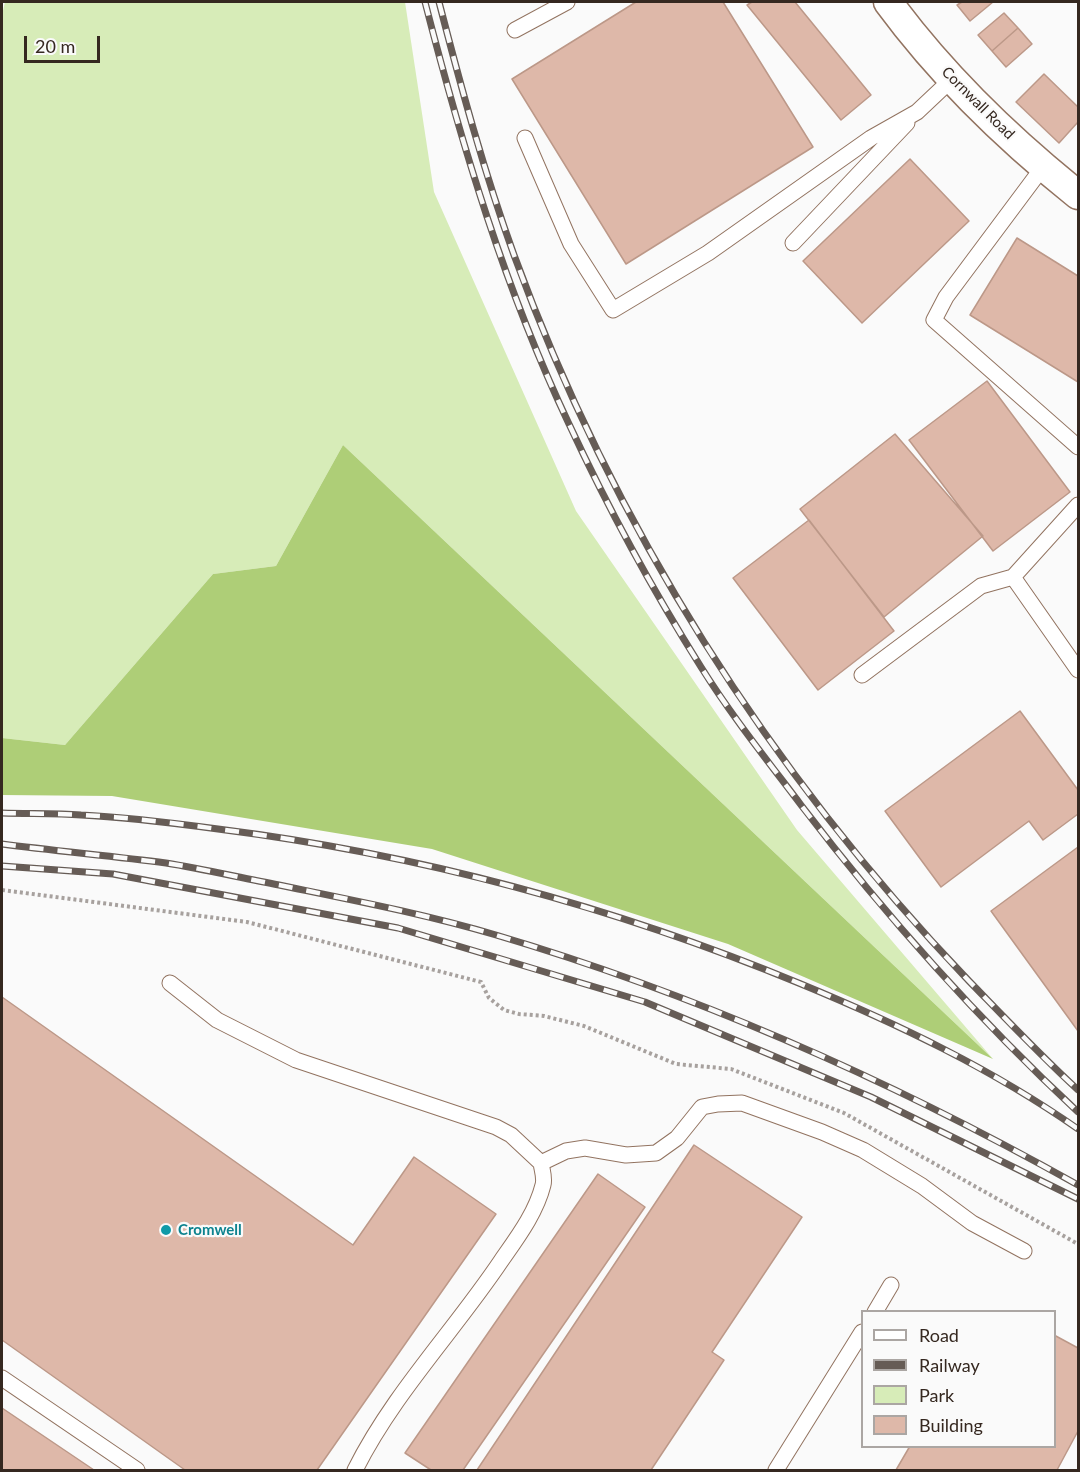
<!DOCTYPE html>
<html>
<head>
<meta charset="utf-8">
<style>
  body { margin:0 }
  #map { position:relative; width:1080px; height:1472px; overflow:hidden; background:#fafafa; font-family:Lato,sans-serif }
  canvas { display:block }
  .frame { position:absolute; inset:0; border:3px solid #352820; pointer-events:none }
  .legend { position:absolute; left:861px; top:1310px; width:195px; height:138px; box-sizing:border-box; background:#fafafa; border:2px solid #aba6a3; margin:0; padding:8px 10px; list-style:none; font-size:18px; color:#352820 }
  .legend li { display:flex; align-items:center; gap:12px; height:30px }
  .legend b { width:30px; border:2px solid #aba6a3 }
  .scale { position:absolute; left:24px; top:36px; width:76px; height:27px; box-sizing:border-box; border:3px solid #352820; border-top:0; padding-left:8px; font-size:18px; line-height:21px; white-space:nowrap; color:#352820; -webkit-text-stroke:4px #fafafa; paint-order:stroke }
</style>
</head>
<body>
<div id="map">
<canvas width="1080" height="1472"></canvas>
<div class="frame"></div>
<ul class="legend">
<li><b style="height:8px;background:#fff"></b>Road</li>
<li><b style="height:8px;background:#665c56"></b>Railway</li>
<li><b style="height:16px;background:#d7ecb8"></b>Park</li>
<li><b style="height:16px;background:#deb8a9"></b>Building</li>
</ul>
<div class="scale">20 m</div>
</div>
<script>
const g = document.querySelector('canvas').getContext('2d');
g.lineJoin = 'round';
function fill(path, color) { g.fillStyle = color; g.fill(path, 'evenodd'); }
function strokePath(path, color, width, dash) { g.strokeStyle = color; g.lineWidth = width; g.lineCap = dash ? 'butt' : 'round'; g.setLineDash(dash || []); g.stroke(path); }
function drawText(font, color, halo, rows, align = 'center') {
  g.font = font + ' Lato,sans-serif'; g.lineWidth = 4.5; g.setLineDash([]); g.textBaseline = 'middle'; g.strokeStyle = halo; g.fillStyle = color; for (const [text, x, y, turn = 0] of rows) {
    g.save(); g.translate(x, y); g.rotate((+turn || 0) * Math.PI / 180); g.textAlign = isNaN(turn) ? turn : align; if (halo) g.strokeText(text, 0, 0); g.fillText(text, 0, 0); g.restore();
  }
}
const green = new Path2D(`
  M5 2H405L434 192 576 511 797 830 993 1059 343 445 276 566 213 574 65 745 2 738V15Z`);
const forest = new Path2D(`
  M343 445 993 1059 728 944 432 849 112 796 2 795V738L65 745 213 574 276 566Z`);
const building = new Path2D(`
  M636 2H723L813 147 626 264 512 79Z
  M752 2H795L871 95 841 120 747 5Z
  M962 2H993L970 21 957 5Z
  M1004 13 1018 28 992 51 978 35Z
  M1018 28 1032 44 1006 67 992 51Z
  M1044 74 1078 107V122L1059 143 1016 102Z
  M910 159 969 221 862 323 803 261Z
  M1017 238 1078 276V382L970 315Z
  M987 381 1070 492 993 551 909 440Z
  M895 434 983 536 884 617 800 509Z
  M809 520 894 631 818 690 733 578Z
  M1020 711 1078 790V814L1043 840 1029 821 941 887 885 811Z
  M1078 847V1031L991 911Z
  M2 997 353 1245 414 1157 496 1214 317 1470H185L2 1340Z
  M694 1145 802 1217 712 1352 724 1360 651 1470H477Z
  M598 1174 645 1207 463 1470H431L405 1453Z
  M1054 1335 1078 1348V1431L1057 1470H896L910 1446H1054Z
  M2 1408 94 1470H2Z`);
const path = new Path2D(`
  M2 890 247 922 481 982 489 998 504 1010 519 1014 544 1016 584 1026 676 1064 731 1069 844 1113 1078 1244`);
const lane = new Path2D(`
  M515 30 567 2
  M525 138 571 244 613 310 708 253 871 138 917 112 952 79
  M1043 167 946 297 934 320 1078 447
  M793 243 907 123
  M1013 577 1078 670
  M862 675 981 586 1013 577 1078 505
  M170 983 217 1020 296 1060 496 1127 511 1135 541 1163C542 1170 545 1178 543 1185 536 1213 517 1238 501 1261 454 1331 393 1394 355 1470
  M541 1163 566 1151 585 1148 626 1155 656 1153 677 1138 702 1107 718 1104 742 1103 822 1132 863 1150 922 1186 972 1223 1024 1251
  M875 1312 891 1285
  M2 1378 137 1470
  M776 1470 862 1332`);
const street = new Path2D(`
  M888 2C941 74 1008 139 1078 195`);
const rail = new Path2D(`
  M425 2C462 146 505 289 569 424 608 508 652 589 701 667 731 715 767 760 801 805 885 915 977 1018 1078 1112
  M439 2C461 87 484 172 514 255 613 526 769 772 969 981 1005 1018 1040 1055 1078 1090
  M2 813C28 814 55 813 81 815 127 817 173 823 218 829 417 854 615 907 801 984 898 1024 992 1069 1078 1129
  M2 844C56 851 112 856 166 863 204 869 241 878 279 885 352 900 425 914 496 935 699 995 894 1082 1078 1185
  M2 866 113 874 398 928 645 1002 871 1097 1078 1199`);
const markers = [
  [166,1230,6,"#0f9aa8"]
];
const streetNames = [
  ["Cornwall Road",978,103,45]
];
const cultureNames = [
  ["Cromwell",178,1230]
];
fill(green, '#d7ecb8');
fill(forest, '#aece77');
fill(building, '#deb8a9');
strokePath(building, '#bc9888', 1.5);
strokePath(lane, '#927360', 17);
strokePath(street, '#927360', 31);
strokePath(path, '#a7a19e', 4, [3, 3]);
strokePath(lane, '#fff', 15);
strokePath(street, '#fff', 28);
strokePath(rail, '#665c56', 7);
strokePath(rail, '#fafafa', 4.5, [14]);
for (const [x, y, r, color] of markers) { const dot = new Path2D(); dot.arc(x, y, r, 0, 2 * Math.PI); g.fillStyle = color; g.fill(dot); strokePath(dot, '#fafafa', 2); }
drawText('15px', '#352820', '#fafafa', streetNames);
drawText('bold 15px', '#0d838f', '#fafafa', cultureNames, 'left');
</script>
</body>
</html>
